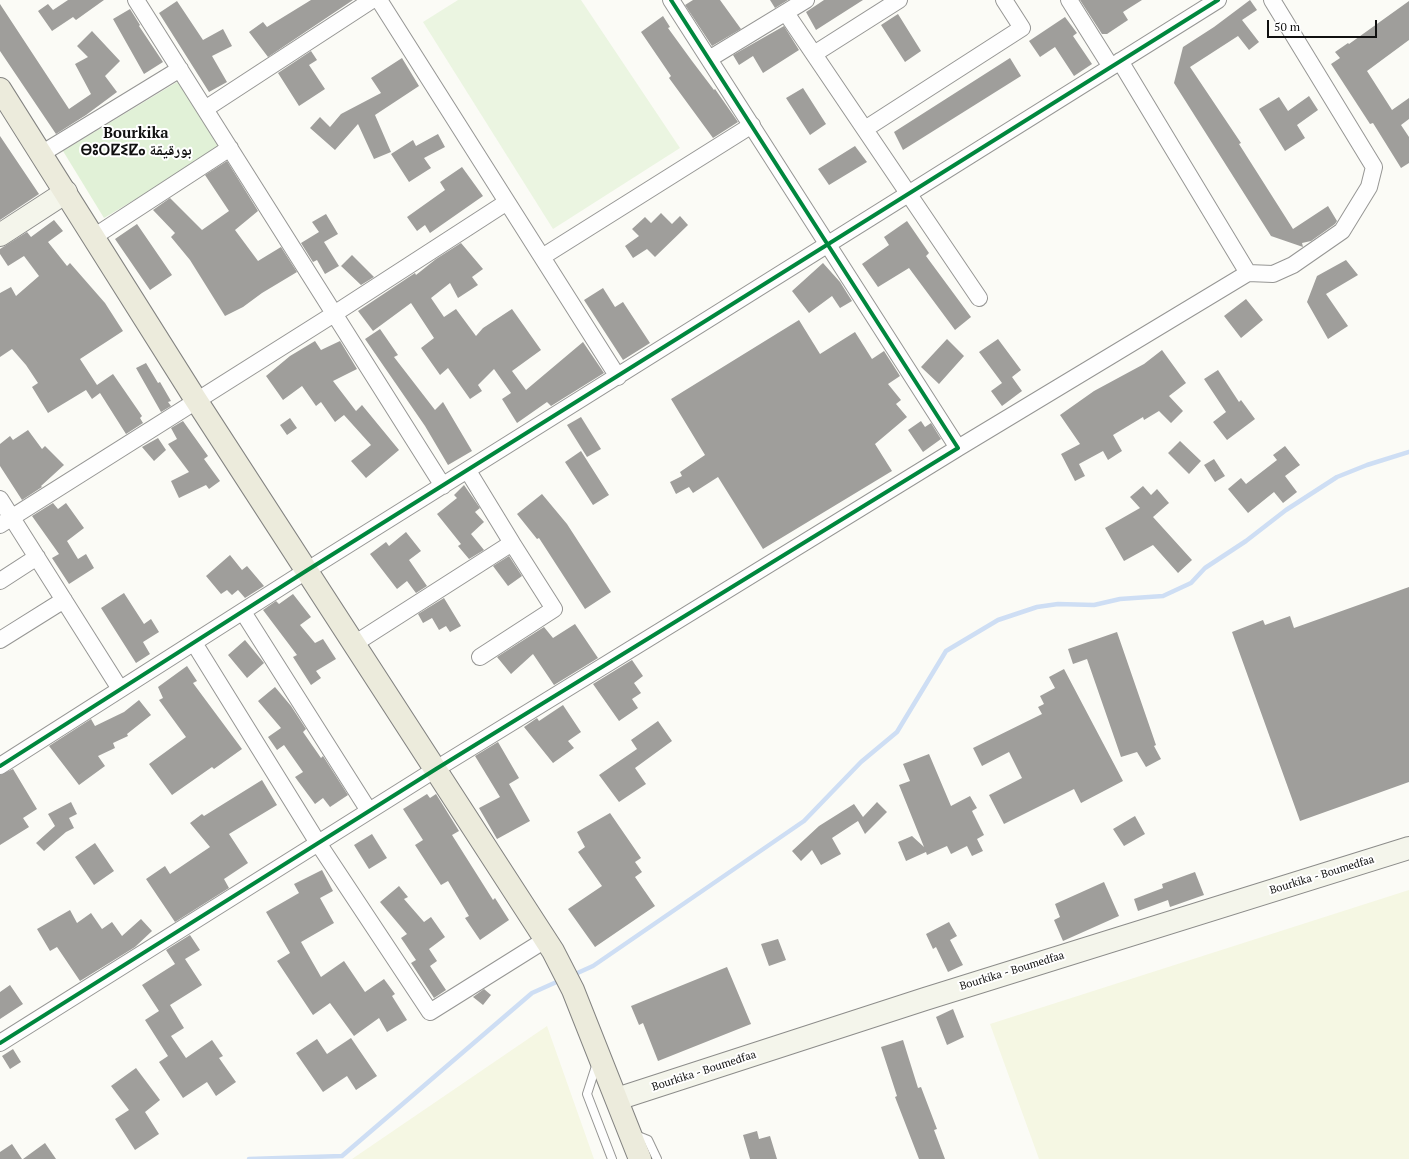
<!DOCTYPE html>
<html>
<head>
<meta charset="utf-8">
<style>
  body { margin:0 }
  #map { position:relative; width:1409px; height:1159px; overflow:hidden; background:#fbfbf6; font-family:"PT Serif",serif }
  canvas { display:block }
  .scale { position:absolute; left:1267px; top:20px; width:110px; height:18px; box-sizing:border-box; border:2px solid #101010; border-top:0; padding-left:5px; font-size:12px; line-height:14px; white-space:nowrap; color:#101010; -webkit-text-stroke:3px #fff; paint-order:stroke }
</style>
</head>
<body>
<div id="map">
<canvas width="1409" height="1159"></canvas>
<div class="scale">50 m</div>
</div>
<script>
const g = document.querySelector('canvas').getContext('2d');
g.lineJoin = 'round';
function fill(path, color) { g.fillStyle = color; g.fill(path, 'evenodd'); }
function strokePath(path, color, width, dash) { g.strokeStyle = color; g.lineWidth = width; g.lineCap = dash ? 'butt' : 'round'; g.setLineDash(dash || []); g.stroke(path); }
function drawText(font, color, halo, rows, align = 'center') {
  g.font = font + ' "PT Serif","Noto Naskh Arabic","Noto Sans Tifinagh",serif'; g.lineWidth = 4; g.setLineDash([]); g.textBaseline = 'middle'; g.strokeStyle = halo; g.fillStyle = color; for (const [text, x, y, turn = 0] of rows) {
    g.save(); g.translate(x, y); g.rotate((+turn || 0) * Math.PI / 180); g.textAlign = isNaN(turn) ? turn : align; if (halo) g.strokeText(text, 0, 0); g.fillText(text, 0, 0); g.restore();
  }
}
const farmland = new Path2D(`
  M1409 890V1159H1039L990 1024Z
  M547 1026 594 1159H352Z`);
const green = new Path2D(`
  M182 79 225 146 104 218 63 151Z`);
const pitch = new Path2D(`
  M458 0H581L680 148 553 229 423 22Z`);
const stream = new Path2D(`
  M573 975 593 966 804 821 861 762 897 732 946 651 998 620 1037 607 1058 604 1094 605 1120 599 1163 596 1191 583 1205 568 1246 541 1286 510 1337 477 1367 465 1409 452
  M249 1159 342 1156 532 993 561 980`);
const building = new Path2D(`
  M68 0H104L76 20 73 17 52 31 38 11 48 4 53 10Z
  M311 0H353L268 57 249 32 263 22 267 27Z
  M693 0H720L741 29 712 46 685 5Z
  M770 0H788L775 8Z
  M824 0H863L816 30 806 12Z
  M1080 0H1142L1123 12 1128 20 1107 34H1102Z
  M1250 0 1257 10 1242 20 1259 42 1249 50 1238 36 1190 67 1241 143 1239 144 1293 229 1328 206 1337 221 1335 224 1311 241 1302 243 1303 247 1271 236 1174 83 1183 47 1214 27Z
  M177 1 203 40 223 29 232 46 212 56 227 82 209 92 159 13Z
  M1409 1V40L1367 71 1392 110 1409 98V119L1401 125 1409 137V163L1401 168 1373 123 1370 124 1331 64 1340 58 1335 52 1348 43 1349 44Z
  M0 4 69 109 91 94 75 64 88 57 77 46 92 31 120 61 105 76 117 92 86 115 56 134 0 51Z
  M130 9 140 25 139 26 163 62 144 74 113 19Z
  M898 14 921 51 905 62 881 25Z
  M663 16 670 27 668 28 692 61 714 90 715 89 738 122 713 138 669 78 671 76 641 32Z
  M1065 17 1077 33 1073 36 1092 64 1074 76 1055 47 1040 57 1029 41Z
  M784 26 799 50 763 73 753 56 739 65 733 55Z
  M311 51 317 60 309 65 325 89 299 106 278 73Z
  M402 58 419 86 375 115 391 152 374 159 358 124 335 150 310 128 320 117 330 127 341 114 381 93 371 78Z
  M1010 58 1021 76 903 150 894 132Z
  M803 88 826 124 810 135 786 98Z
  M1309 96 1318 110 1297 125 1305 138 1285 151 1259 109 1279 97 1288 111Z
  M438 134 445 147 424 158 431 168 409 182 391 154 413 140 416 146Z
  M0 136 39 194 0 220Z
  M855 146 867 162 829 185 818 169Z
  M227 161 258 211 235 230 258 261 281 247 297 272 262 293 243 307 225 316 190 260 171 237 175 233 153 210 170 198 202 230 229 211 205 175Z
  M462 167 483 196 430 233 425 225 417 231 407 217 445 190 440 182Z
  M661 213 672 224 680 216 688 225 655 257 647 249 633 258 625 246 639 236 632 229 645 217 651 223Z
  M326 214 338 234 324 242 339 266 325 274 317 260 313 262 301 243 319 232 312 222Z
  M54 220 63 231 48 242 67 266 70 263 105 303 123 331 80 359 97 385 113 374 142 416 140 418 143 423 126 434 100 393 92 399 86 390 48 413 32 387 38 383 26 365 12 349 0 357V293L11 287 16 296 39 276 24 256 8 266 0 254V249L27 232 31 237Z
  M907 221 929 253 926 256 971 317 955 330 909 268 878 287 862 264 889 245 884 237Z
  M137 224 172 275 150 290 115 239Z
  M461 243 483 269 472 277 478 285 458 298 450 283 431 298 444 317 456 309 476 336 483 328 512 309 541 350 512 371 526 390 583 342 604 373 551 406 547 402 517 423 502 399 511 393 494 369 478 385 482 391 470 399 448 368 440 375 421 348 434 338 411 303 373 331 358 311 415 273 416 275 436 259Z
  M352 255 374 277 361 285 341 266Z
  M1346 260 1358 275 1326 294 1348 326 1328 339 1307 302 1317 276Z
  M823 263 840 282 852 301 840 308 832 296 809 313 792 291Z
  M603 288 615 307 623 302 650 343 623 360 584 300Z
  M1246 299 1263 320 1241 338 1224 316Z
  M799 320 820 354 855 332 872 359 884 351 900 376 888 384 901 400 896 404 907 417 875 444 892 471 763 549 718 477 693 493 689 487 676 494 670 482 682 476 680 472 705 455 671 399Z
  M380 329 398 355 394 357 435 410 443 402 472 451 448 465 425 426 365 339Z
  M947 339 964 356 939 384 921 367Z
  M998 339 1021 370 1012 377 1022 391 1002 406 991 391 1002 383 979 352Z
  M315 341 321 350 340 341 357 369 333 381 356 411 362 405 399 450 366 478 351 461 371 445 344 415 335 422 321 402 316 406 302 386 283 400 266 376 290 356Z
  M1162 350 1186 383 1169 396 1183 411 1171 423 1159 411 1144 420 1143 417 1113 435 1122 451 1108 460 1103 451 1079 464 1085 476 1075 481 1061 454 1080 444 1060 415 1094 391 1144 364Z
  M146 363 158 383 160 382 171 401 168 402 171 406 161 412 136 368Z
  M1218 370 1239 402 1241 400 1255 419 1227 440 1213 422 1226 412 1204 379Z
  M581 417 601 449 587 457 567 425Z
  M290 418 297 428 287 435 280 425Z
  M183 421 208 456 204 459 220 481 209 489 206 485 179 498 171 481 189 472 168 444 177 439 171 428Z
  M921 421 925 427 931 423 941 439 923 452 908 430Z
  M28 430 42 449 45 446 64 465 41 486 42 487 22 500 0 466V444L10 436 13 440Z
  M158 438 166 450 154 461 142 447Z
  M1180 441 1201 461 1189 474 1168 453Z
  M1285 446 1300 465 1285 476 1297 492 1283 503 1274 492 1248 513 1228 489 1241 478 1246 484 1277 460 1273 455Z
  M581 451 609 495 593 505 565 462Z
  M1214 459 1225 476 1215 482 1204 465Z
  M464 485 480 508 475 512 484 522 471 534 484 550 469 559 458 546 461 544 437 514 457 498 454 495Z
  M1143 486 1151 495 1157 489 1169 503 1153 517 1192 560 1178 573 1153 545 1124 561 1105 528 1140 508 1130 497Z
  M542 494 567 524 611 592 585 609 539 538 537 539 517 514Z
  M53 503 58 509 66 503 84 528 67 541 78 559 86 554 94 568 69 584 52 558 59 554 32 516Z
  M406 532 421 551 409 560 427 586 416 593 407 581 397 589 370 554 386 542 389 546Z
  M230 555 242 570 247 566 264 586 245 598 238 590 232 595 227 590 221 594 206 576Z
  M509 556 522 576 508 586 493 566Z
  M1409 587V782L1300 821 1232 632 1263 620 1265 625 1290 616 1294 628Z
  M124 593 144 624 151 619 159 632 143 642 150 654 136 663 101 608Z
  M293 594 311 617 300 625 315 643 323 639 336 659 316 671 321 678 311 685 293 657 297 655 263 610 276 601 279 604Z
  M444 598 461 626 450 632 446 626 439 630 432 618 423 623 418 614Z
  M575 624 598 658 554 685 533 654 511 674 497 657 544 627 553 638Z
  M1117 632 1156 745 1154 746 1161 759 1146 767 1137 752 1121 757 1087 659 1073 664 1068 649Z
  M245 640 264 663 247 678 228 655Z
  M632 660 643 676 634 683 641 693 632 699 638 708 619 721 593 684Z
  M187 666 197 681 193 683 242 749 214 769 212 767 172 795 149 764 186 737 159 700 163 698 158 687Z
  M1064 669 1123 781 1081 803 1074 789 1004 824 989 795 1022 778 1009 752 982 766 973 748 1042 714 1038 707 1044 704 1040 696 1055 688 1049 677Z
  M275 687 291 706 306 729 303 732 321 758 323 756 348 795 330 807 323 798 315 804 295 777 303 772 284 745 277 750 268 737 281 728 258 701Z
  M139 700 151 715 127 734 128 736 113 743 115 748 98 756 105 766 79 785 49 746 91 719 95 726 124 712Z
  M563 705 581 732 568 741 574 748 553 763 524 727 537 718 539 721Z
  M658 721 672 741 635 768 646 784 619 802 599 775 637 749 631 740Z
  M498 742 519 778 509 784 530 821 497 839 479 808 500 797 475 756Z
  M929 754 951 806 970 796 977 808 972 811 984 835 977 839 983 851 972 856 967 846 951 854 947 846 927 855 926 852 906 861 898 842 912 836 924 847 899 785 910 781 903 764Z
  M13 769 37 809 23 818 29 827 0 845V775Z
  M262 780 277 805 229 834 248 863 224 879 229 888 175 922 146 879 165 866 170 874 210 847 190 823 202 814 204 816Z
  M427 794 430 798 436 794 459 831 452 835 493 900 495 898 509 920 480 940 465 918 469 916 448 881 441 885 415 845 423 840 403 809Z
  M71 802 77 814 69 818 74 828 66 832 44 851 36 843 55 826 48 814Z
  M877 802 887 812 865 834 858 821 832 838 841 854 821 865 812 850 801 861 792 851 819 826 854 804 863 817Z
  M610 813 641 858 635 862 642 872 635 877 655 906 595 947 568 909 602 886 578 852 585 847 577 832Z
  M1135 816 1145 834 1124 846 1113 829Z
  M372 834 387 858 369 869 354 845Z
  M95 843 114 871 94 885 75 857Z
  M322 870 333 891 320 898 334 923 301 942 321 977 344 961 365 992 384 979 395 994 392 996 407 1020 387 1032 379 1018 354 1036 330 1003 313 1015 277 961 290 953 266 912 299 893 294 884Z
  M1195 872 1204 895 1170 907 1168 900 1138 911 1134 899 1163 888 1162 884Z
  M1104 882 1119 916 1063 941 1054 920 1060 917 1055 904Z
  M399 886 408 897 404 899 424 922 431 917 445 937 429 949 437 961 430 966 446 990 434 998 411 963 416 960 401 938 407 934 380 902Z
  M70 910 77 923 91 913 102 929 112 922 122 936 141 919 152 931 135 947 80 981 57 947 50 951 37 929Z
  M949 922 957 936 950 940 963 965 948 972 936 947 933 949 926 934Z
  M190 935 200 950 185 959 202 985 170 1005 184 1028 171 1036 186 1058 212 1040 223 1056 219 1058 236 1082 216 1096 207 1082 183 1098 159 1062 168 1056 145 1020 159 1011 142 985 175 964 166 950Z
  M778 939 786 960 769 966 761 944Z
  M727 967 751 1024 658 1061 643 1023 639 1025 631 1006Z
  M10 985 23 1004 0 1019V992Z
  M484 989 491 995 483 1005 473 997Z
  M953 1009 964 1037 947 1045 936 1017Z
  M351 1038 377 1076 356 1090 347 1076 323 1092 296 1053 317 1039 327 1054Z
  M903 1040 918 1088 921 1087 937 1129 934 1130 945 1159H919L895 1097 897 1096 881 1047Z
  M13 1049 21 1062 10 1069 2 1056Z
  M136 1068 160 1100 145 1112 159 1134 135 1150 115 1119 129 1110 111 1086Z
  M757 1131 759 1139 770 1136 777 1159H750L743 1135Z
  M45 1143 56 1159H23Z
  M12 1144 22 1159H0V1152Z`);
const service = new Path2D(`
  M597 1063 587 1094 612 1159
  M633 1134 648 1140 657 1159`);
const minor = new Path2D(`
  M136 0 443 486
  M379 0 618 377
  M1069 0 1111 67
  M786 13 979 298
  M814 54 899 0
  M709 59 806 0
  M205 109 372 0
  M865 129 1022 28 1004 0
  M41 154 180 69
  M95 236 230 148
  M542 257 752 125
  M1248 273 1273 274 1293 265 1342 231 1369 187 1374 167 1272 0
  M958 448 1248 273 1120 61
  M0 499 120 689
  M0 525 334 314 507 202
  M0 581 37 557
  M243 612 369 811
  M0 640 64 600
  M194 643 318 843 430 1012 545 940
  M354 644 512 543 468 471
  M480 657 554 609 512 543
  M0 766 306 571 1218 0
  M0 1043 436 769 958 448 671 0`);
const secondary = new Path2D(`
  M0 235 66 192
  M617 1099 925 999 1409 848`);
const primary = new Path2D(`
  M0 89 196 400 553 951 573 990 640 1159`);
const cycleway = new Path2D(`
  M0 766 306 571 1218 0
  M0 1043 436 769 958 448 671 0`);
const streetNames = [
  ["Bourkika - Boumedfaa",1322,875,-17],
  ["Bourkika - Boumedfaa",1012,971,-17],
  ["Bourkika - Boumedfaa",704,1071,-18]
];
const districtNames = [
  ["Bourkika",136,134],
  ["ⴱⵓⵔⵇⵉⵇⴰ بورقيقة",136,151]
];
fill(farmland, '#f5f7e3');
fill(green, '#e1f1d7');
fill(pitch, '#ebf5e1');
strokePath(stream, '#cedef4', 4.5);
fill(building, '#9f9e9b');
strokePath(service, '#969694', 10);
strokePath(minor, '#969694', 18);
strokePath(secondary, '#8c8c8a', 24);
strokePath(primary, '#838381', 24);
strokePath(service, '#fefefe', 8);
strokePath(minor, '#fefefe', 16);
strokePath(secondary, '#f4f5eb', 22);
strokePath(primary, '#ecebdc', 22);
strokePath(cycleway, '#00873e', 4);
drawText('11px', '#101010', '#fff', streetNames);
drawText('bold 15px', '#101010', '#fff', districtNames);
</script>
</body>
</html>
